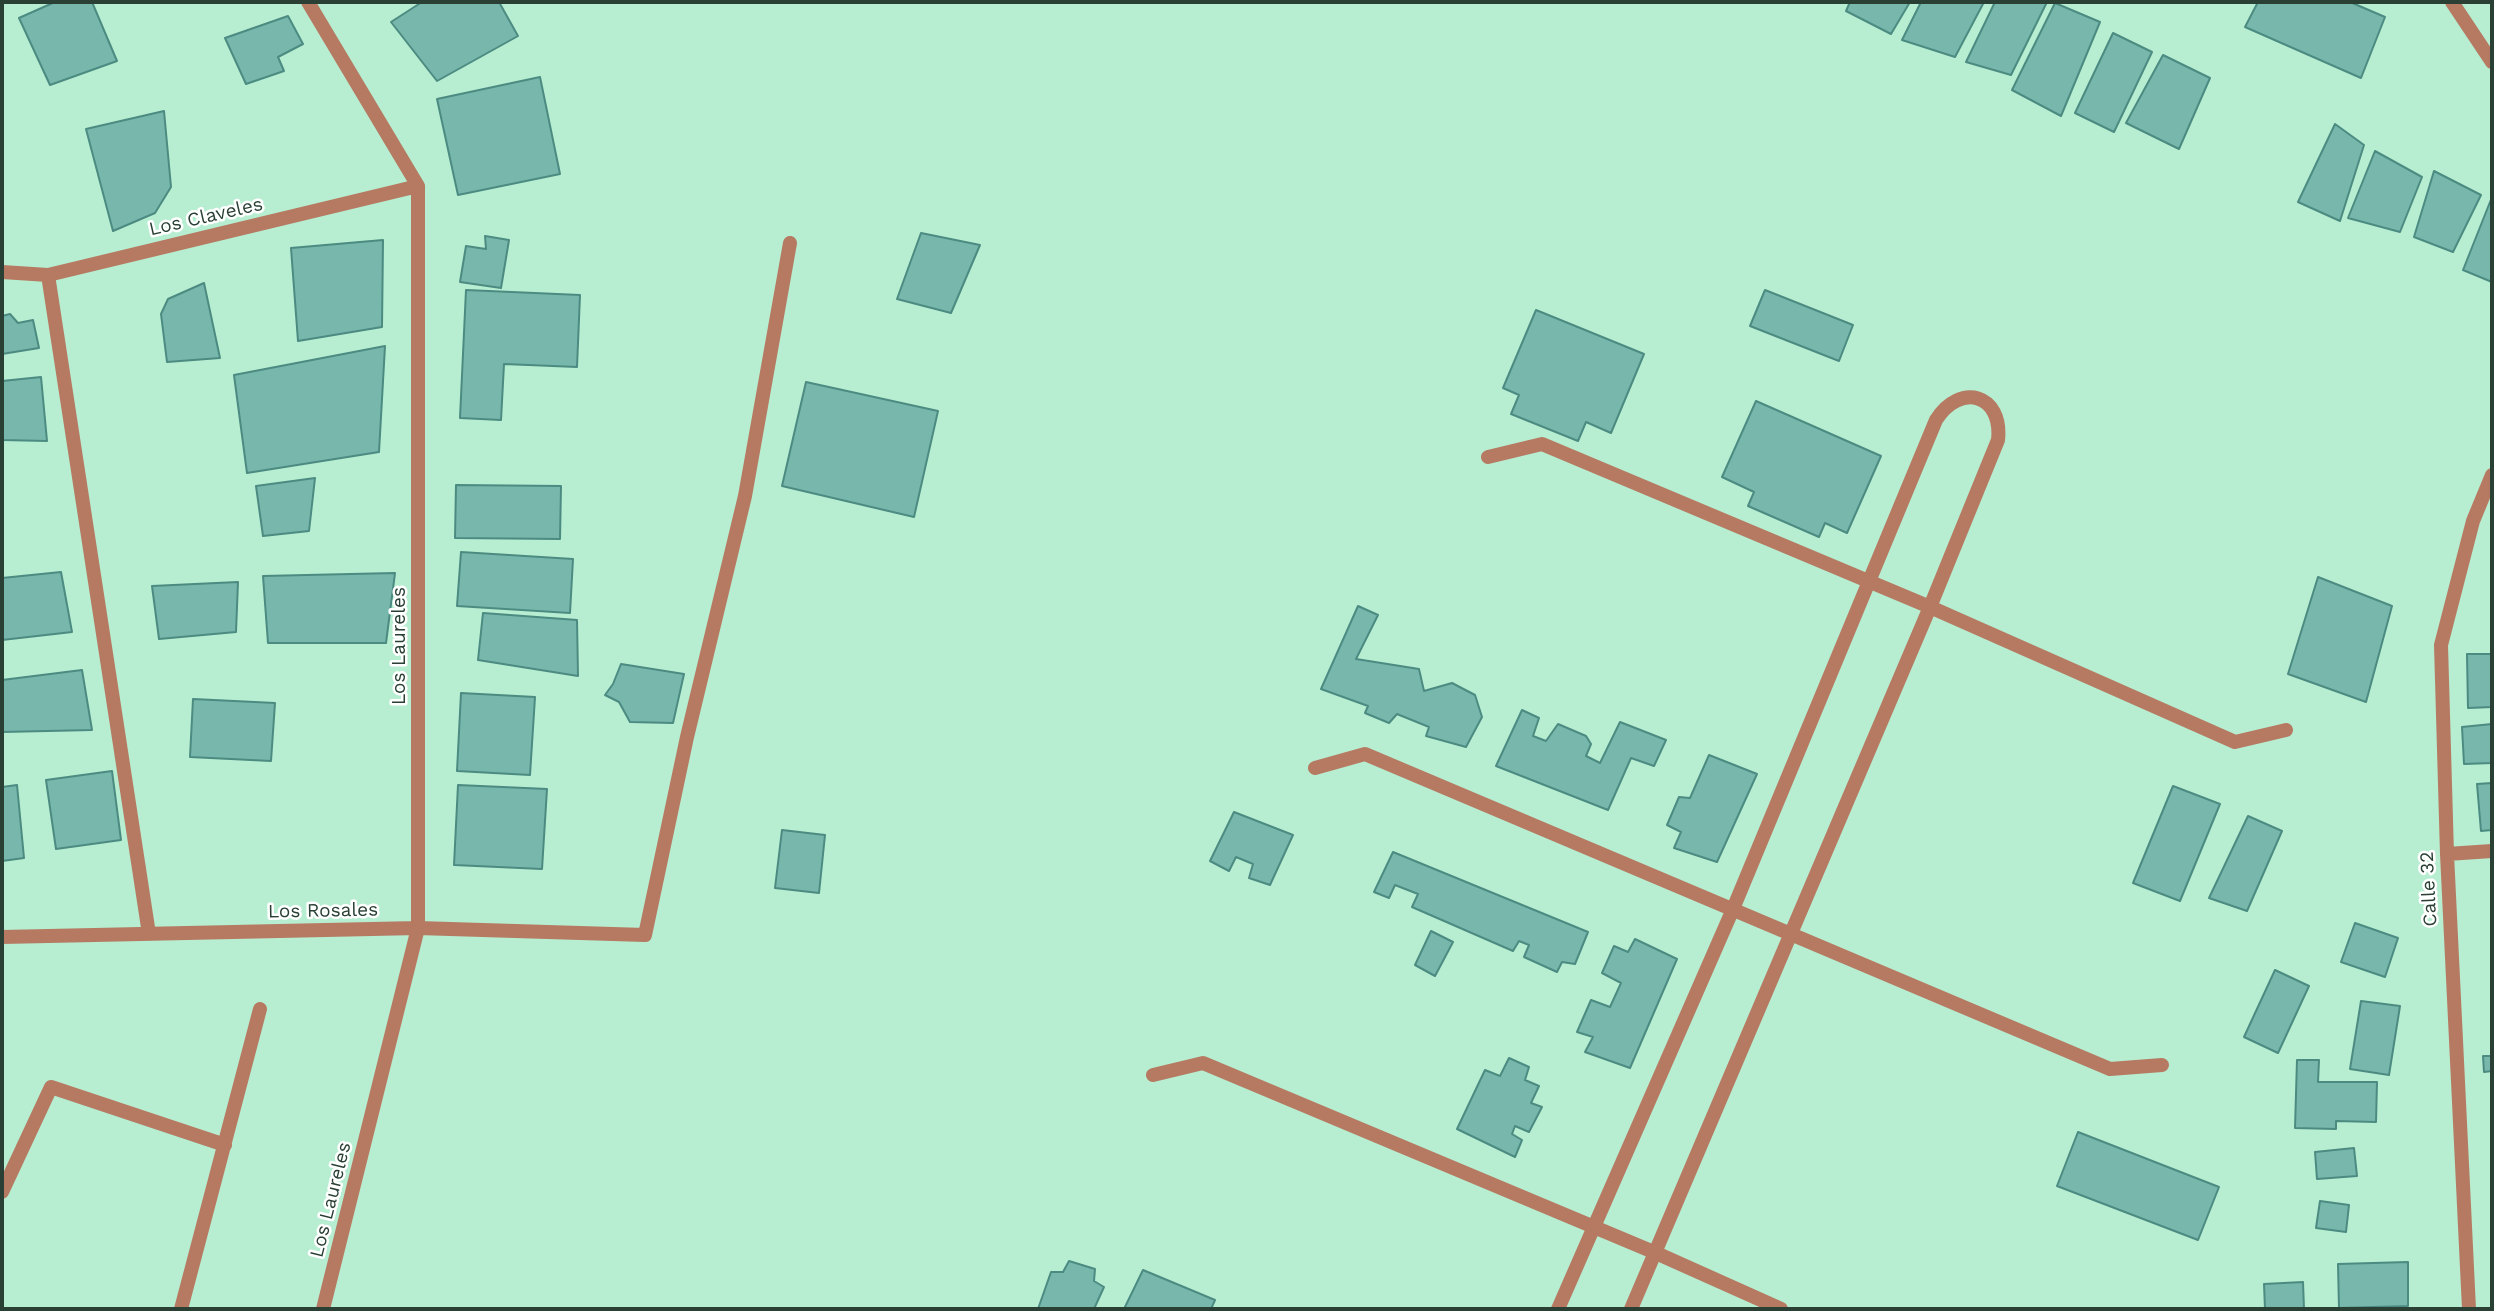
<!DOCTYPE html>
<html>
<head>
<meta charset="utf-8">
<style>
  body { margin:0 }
  #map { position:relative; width:2494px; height:1311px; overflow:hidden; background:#b7edd1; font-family:"Work Sans",sans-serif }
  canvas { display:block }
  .frame { position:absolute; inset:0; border:4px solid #2a4035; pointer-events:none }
</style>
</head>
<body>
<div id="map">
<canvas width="2494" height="1311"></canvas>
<div class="frame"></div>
</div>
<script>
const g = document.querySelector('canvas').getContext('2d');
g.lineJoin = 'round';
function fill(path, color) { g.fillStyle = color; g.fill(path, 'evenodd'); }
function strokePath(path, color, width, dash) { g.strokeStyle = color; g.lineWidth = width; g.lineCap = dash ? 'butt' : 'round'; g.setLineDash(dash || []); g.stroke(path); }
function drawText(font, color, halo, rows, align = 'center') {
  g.font = font + ' "Work Sans",sans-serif'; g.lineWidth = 5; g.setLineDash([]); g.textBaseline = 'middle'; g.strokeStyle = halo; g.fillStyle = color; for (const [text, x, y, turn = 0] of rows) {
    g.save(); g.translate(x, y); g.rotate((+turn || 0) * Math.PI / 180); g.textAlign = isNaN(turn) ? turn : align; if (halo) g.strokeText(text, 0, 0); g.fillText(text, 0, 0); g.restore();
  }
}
const building = new Path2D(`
  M55 2H92L117 61 50 85 19 18Z
  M422 2H499L518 36 437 81 391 22Z
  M1850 2H1910L1891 34 1846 11Z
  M1921 2H1984L1955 57 1902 40Z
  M1995 2H2047L2011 75 1966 62Z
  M2258 2H2350L2385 17 2361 78 2245 27Z
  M2055 3 2100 22 2061 116 2012 90Z
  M288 16 303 44 278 57 284 71 246 84 225 38Z
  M2113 33 2152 52 2114 132 2075 113Z
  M2163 55 2210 78 2179 149 2126 123Z
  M540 77 560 174 458 195 437 99Z
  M164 111 171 187 155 213 113 231 86 129Z
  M2335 124 2364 145 2340 221 2298 202Z
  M2375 151 2422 177 2400 232 2348 218Z
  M2434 171 2481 195 2453 252 2414 237Z
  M2492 197V282L2463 270Z
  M921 233 980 245 951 313 897 299Z
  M485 236 509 240 501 288 460 282 466 246 486 249Z
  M383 240 382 327 298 341 291 248Z
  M204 283 220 358 167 362 161 314 168 299Z
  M466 290 580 295 577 367 504 364 501 420 460 418Z
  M1765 290 1853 325 1839 361 1750 326Z
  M1536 310 1644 354 1611 433 1586 422 1578 441 1511 414 1519 395 1503 388Z
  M10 314 18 323 33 320 39 348 2 354V316Z
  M385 346 379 452 247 473 234 375Z
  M41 377 47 441 2 440V381Z
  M806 382 938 411 914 517 782 486Z
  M1756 401 1881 456 1847 533 1825 523 1819 537 1748 506 1754 492 1722 477Z
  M315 478 309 531 263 536 256 486Z
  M456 485 561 486 560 539 455 538Z
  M461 552 573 559 570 613 457 606Z
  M61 572 72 632 2 640V578Z
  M395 573 386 643H268L263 576Z
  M2318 577 2392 606 2366 702 2288 674Z
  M238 582 236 632 159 639 152 586Z
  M1358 606 1378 615 1356 659 1419 669 1424 691 1452 683 1475 695 1482 717 1466 747 1426 736 1429 727 1397 714 1389 723 1365 713 1368 706 1321 689Z
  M483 613 577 620 578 676 478 660Z
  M2467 654H2492V707L2468 708Z
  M621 664 684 674 673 723 630 722 619 702 605 695 613 684Z
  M82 670 92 730 2 732V680Z
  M461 693 535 697 530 775 457 771Z
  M193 699 275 703 271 761 190 757Z
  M1522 710 1539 718 1533 736 1546 741 1558 724 1586 736 1591 744 1586 756 1600 763 1620 722 1666 740 1654 766 1631 758 1608 810 1496 766Z
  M2492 724V763L2464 764 2462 727Z
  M1709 755 1757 774 1717 862 1674 848 1681 832 1667 825 1679 797 1690 798Z
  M112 771 121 840 56 849 46 780Z
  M2492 783V830L2481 831 2477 784Z
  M17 785 24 858 2 861V787Z
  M458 785 547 789 542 869 454 865Z
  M2173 786 2220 804 2180 901 2133 883Z
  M1234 812 1293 835 1270 885 1249 878 1253 864 1236 857 1229 871 1210 861Z
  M2248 816 2282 831 2247 911 2209 898Z
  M782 830 825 835 819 893 775 888Z
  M1393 852 1588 932 1575 964 1562 962 1557 972 1524 957 1529 945 1519 941 1513 951 1412 907 1418 894 1395 885 1389 898 1374 892Z
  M2355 923 2398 938 2385 977 2341 962Z
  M1431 931 1453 942 1435 976 1415 965Z
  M1635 939 1677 959 1630 1068 1585 1052 1593 1037 1577 1032 1591 1000 1610 1007 1621 983 1602 973 1614 946 1628 952Z
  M2275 970 2309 986 2278 1053 2244 1037Z
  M2361 1001 2400 1006 2389 1075 2350 1069Z
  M2483 1056H2492V1071L2484 1072Z
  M1509 1058 1529 1067 1525 1080 1539 1086 1531 1103 1542 1107 1529 1132 1515 1126 1512 1134 1522 1140 1515 1157 1457 1129 1485 1070 1500 1076Z
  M2297 1060H2319L2318 1082H2377L2376 1122 2336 1121V1129L2295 1128Z
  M2078 1132 2219 1187 2198 1240 2057 1186Z
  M2354 1148 2357 1176 2317 1179 2315 1152Z
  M2320 1201 2349 1205 2346 1232 2316 1228Z
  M1069 1261 1095 1269 1094 1281 1104 1287 1094 1309H1038L1051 1272H1063Z
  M2408 1262V1306L2339 1308 2338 1264Z
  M1143 1270 1215 1300 1211 1309H1124Z
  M2303 1282 2304 1309H2265L2264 1284Z`);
const service = new Path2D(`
  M2 1192 51 1087 225 1145
  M181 1309 260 1009`);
const minor = new Path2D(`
  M308 2 418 186V928L323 1309
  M2452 2 2492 62
  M2 272 48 275 418 186
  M48 275 149 934
  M1488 457 1542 444 1930 607 2235 742 2286 730
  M1315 768 1365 754 2110 1069 2162 1065
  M2447 854 2492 851
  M2 937 418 928 645 935 687 737 745 496 790 243
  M1153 1075 1203 1063 1656 1253 1781 1309
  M1558 1309 1733 909 1936 420C1960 382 2003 394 1998 440L1930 607 1631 1309
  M2469 1309 2447 854 2441 645 2473 521 2492 475`);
const streetNames = [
  ["Los Claveles",206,217,-13],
  ["Los Laureles",399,646,-90],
  ["Calle 32",2429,889,-93],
  ["Los Rosales",323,911,-1],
  ["Los Laureles",331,1200,-76]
];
fill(building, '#78b8ac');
strokePath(building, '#4c8b81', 2);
strokePath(service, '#b67a62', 14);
strokePath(minor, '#b67a62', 14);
drawText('19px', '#2a4035', '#fff', streetNames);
</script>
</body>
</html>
